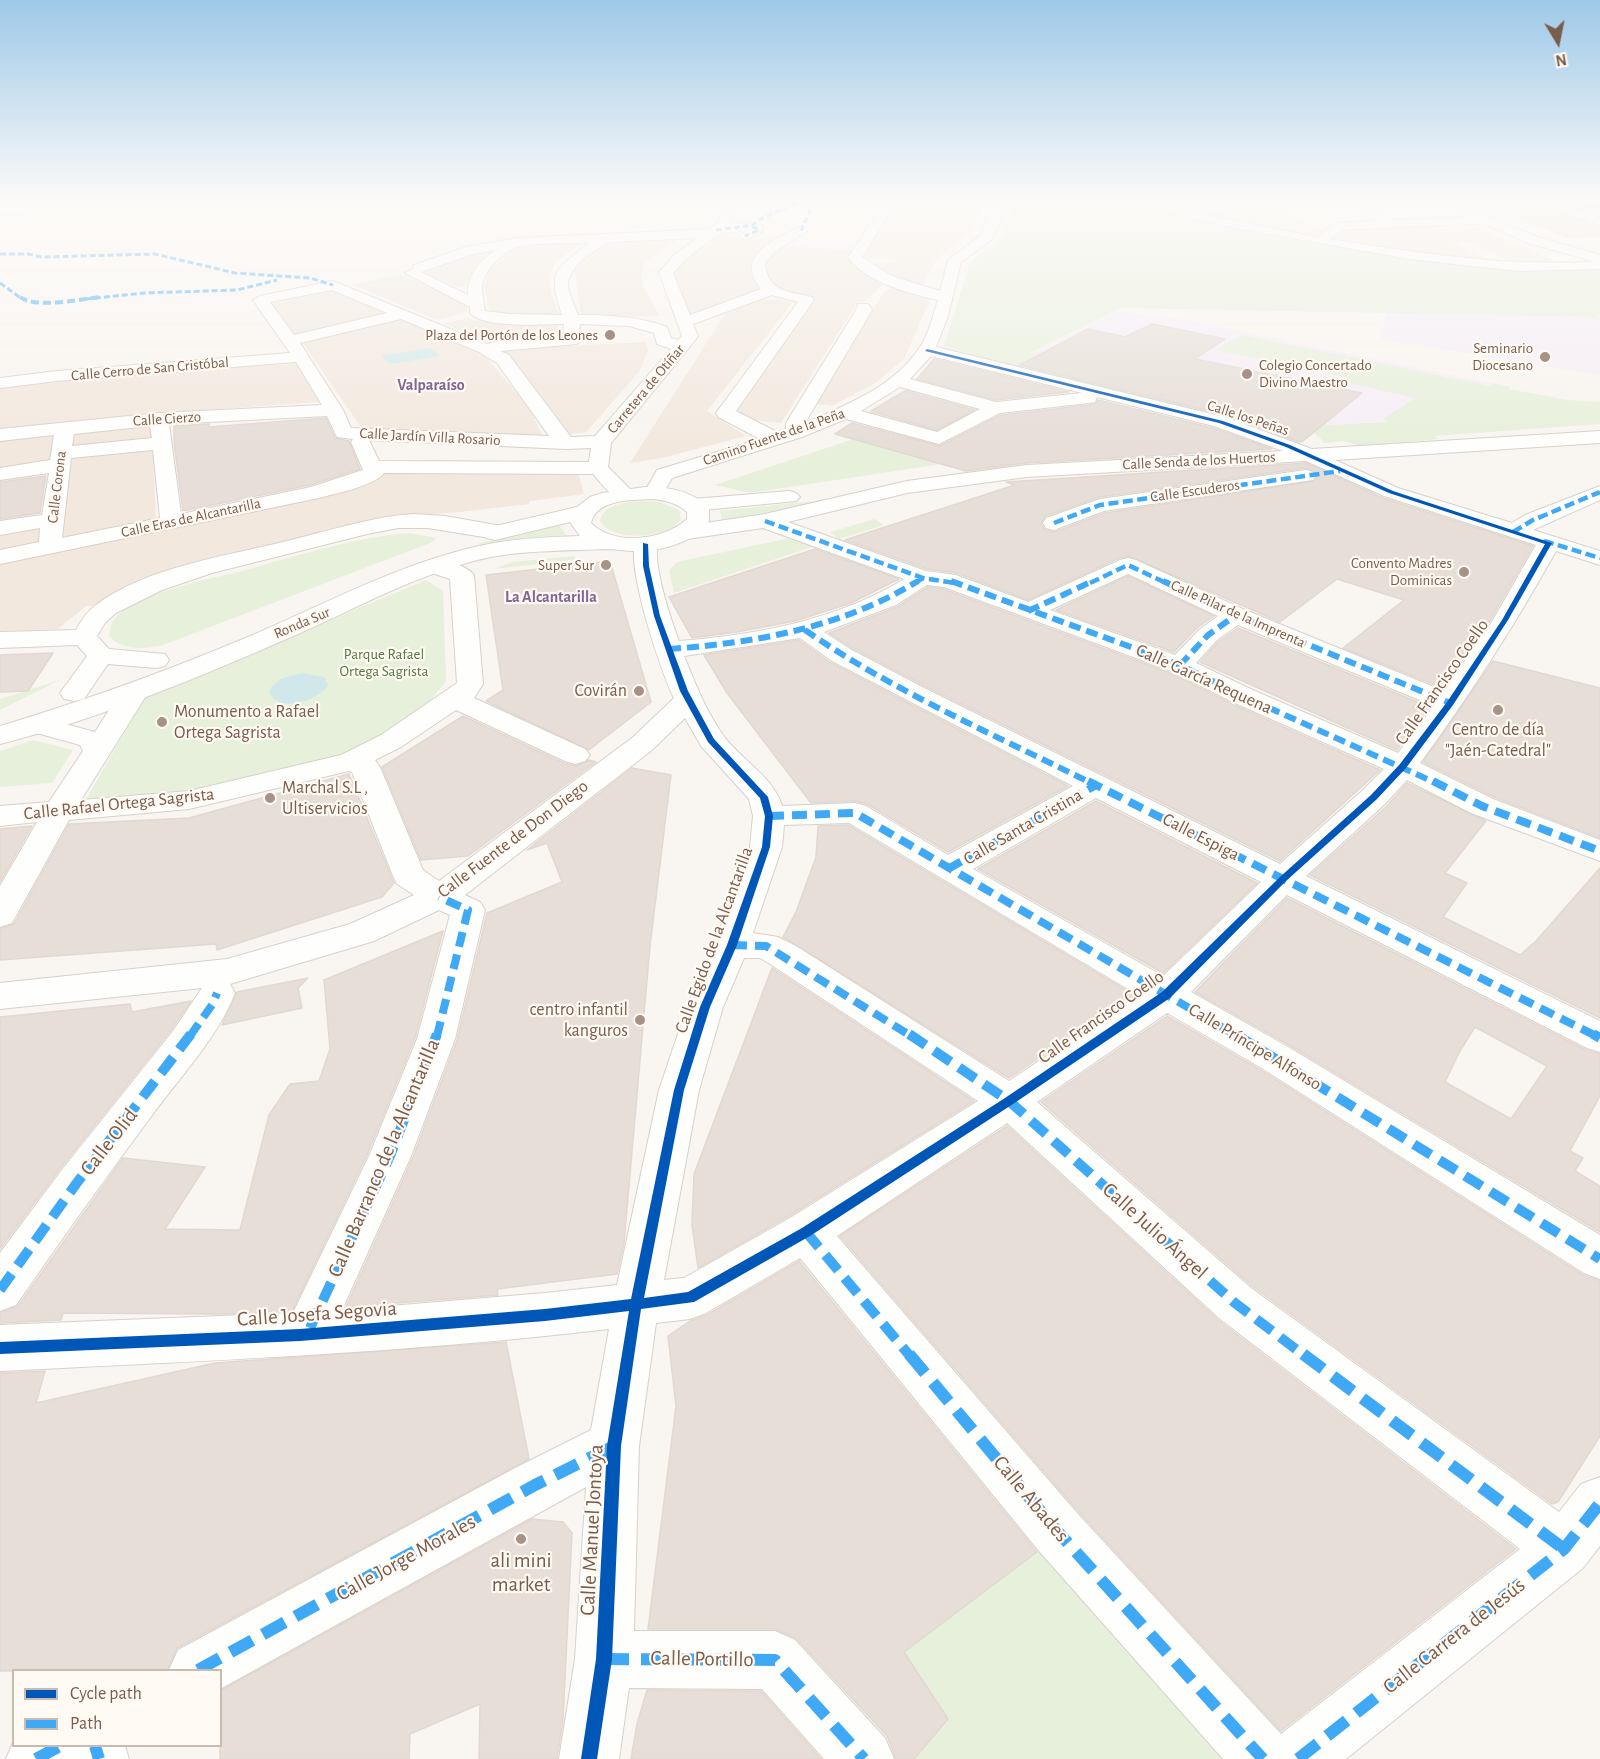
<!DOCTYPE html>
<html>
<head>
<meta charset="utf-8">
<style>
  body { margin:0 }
  #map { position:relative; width:1600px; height:1759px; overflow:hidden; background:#f9f5f0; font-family:"Alegreya Sans",sans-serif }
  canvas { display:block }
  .legend { position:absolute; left:12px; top:1669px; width:210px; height:78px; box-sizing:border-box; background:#fffaf3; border:2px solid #cabbb1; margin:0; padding:8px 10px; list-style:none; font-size:18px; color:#7a5c4d }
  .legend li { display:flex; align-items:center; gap:12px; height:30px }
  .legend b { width:30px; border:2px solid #cabbb1 }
  .north { position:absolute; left:1528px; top:12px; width:60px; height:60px; -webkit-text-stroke:4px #fffaf3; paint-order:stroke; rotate:170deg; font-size:16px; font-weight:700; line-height:24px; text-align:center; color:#7a5c4d }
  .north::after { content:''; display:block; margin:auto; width:21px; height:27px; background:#7a5c4d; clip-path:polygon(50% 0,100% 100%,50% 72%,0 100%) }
</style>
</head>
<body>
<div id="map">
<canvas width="1600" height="1759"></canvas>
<ul class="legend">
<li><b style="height:8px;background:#0057b8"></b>Cycle path</li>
<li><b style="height:8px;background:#3fa9f5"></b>Path</li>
</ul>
<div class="north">N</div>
</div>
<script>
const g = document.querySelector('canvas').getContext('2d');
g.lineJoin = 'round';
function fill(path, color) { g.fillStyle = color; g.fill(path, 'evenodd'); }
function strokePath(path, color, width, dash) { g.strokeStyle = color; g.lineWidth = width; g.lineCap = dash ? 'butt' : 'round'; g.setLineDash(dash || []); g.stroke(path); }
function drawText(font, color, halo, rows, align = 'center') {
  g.font = font + ' "Alegreya Sans",sans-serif'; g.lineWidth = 4.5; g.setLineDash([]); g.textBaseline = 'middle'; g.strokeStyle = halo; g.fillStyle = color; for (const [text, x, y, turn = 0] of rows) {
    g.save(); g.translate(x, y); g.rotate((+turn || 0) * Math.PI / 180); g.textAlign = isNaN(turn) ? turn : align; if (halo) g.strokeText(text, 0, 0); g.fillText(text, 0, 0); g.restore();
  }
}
const residential = new Path2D(`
  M894 199H930V204L946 205 948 199H982L972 229 936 260 923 286 906 284 869 262H895L894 260 864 258Z
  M1196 199H1263L1273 204 1172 208 1149 201Z
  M1277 206 1314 226 1309 227 1324 230 1310 239 1185 211Z
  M1465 223 1563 264 1522 266 1468 242 1452 243 1493 262 1491 264 1328 240 1349 227Z
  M712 233 783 241 777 246 860 250 855 258 888 280 864 302H858L781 423 753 420 733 410 815 299 770 291 685 322 666 272Z
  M614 238H680L644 264 641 275 643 286 660 316 581 317 575 271 589 255Z
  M590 240 565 255 554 265 549 278 551 293 560 315 551 317 490 314 484 285 489 270 503 257 523 243Z
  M500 248 478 264 470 275 466 286 460 288 421 271 448 259Z
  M400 274 466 303 467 312 437 320 353 285Z
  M893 288 930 300 904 359 877 382 832 406 817 404 885 290Z
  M332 291 390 313 296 336 272 303Z
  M759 299 794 301 707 411 746 436 662 458 630 463 726 312Z
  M399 317 486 357 529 407 543 437 363 430 302 342Z
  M467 318 474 320 558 324V339L491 345 481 338 444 324Z
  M646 342 648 351 639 372 586 432 570 434 562 429 554 413 511 357 498 349Z
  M296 364 319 402 132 415 0 429V387L209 368Z
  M909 388 987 408 940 433 868 413Z
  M154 424 156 442 71 450 72 432Z
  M57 433 51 465 0 472V440Z
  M153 446 156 521 62 540 72 455Z
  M393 470 578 473 584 494 530 501 529 504 459 512 376 519 357 523 201 562 116 593 93 606H86L58 629 0 631V561L362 482Z
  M44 523 41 544 0 553V530Z`);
const education = new Path2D(`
  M1456 199H1526L1586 221 1520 225Z
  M1117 311 1182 319 1510 387 1475 416 1307 426 1206 412 1007 365Z
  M1388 311 1597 317 1600 313V375L1378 339Z`);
const green = new Path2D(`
  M1015 199H1121L1265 235 1335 246 1439 261 1600 269V313L1597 317 1121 308 1030 353 1207 406 1221 414 1206 412 1007 365 944 346 969 266C977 251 993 249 1003 235 1009 225 1011 210 1015 199Z
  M1242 335 1490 386 1494 383 1510 387 1509 389 1568 400 1600 402V424L1434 436 1438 439 1360 446 1344 441 1325 443 1307 426 1387 422 1384 418 1416 398 1344 382 1348 378 1216 350Z
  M854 439 942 464 756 492H746L715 485Z
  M852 497 723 522 720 511Z
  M637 501 659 502 679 510 681 519C668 539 612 543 600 521 603 505 623 503 637 501Z
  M875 519 884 525 839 539 830 532Z
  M558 523 568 538 483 547 478 544Z
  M408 533 436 538 430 543 163 645C144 649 122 651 109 636 110 627 111 621 118 615 141 592 209 579 242 571 297 556 351 538 408 533Z
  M790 538 815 546 674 593 669 570 677 562Z
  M575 556V559L568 561 494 569 513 562Z
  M426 580 443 591 446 681 422 711 402 726 337 757 202 791 85 801 145 697ZM301 673 319 695C302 703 288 705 271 697V687L282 678Z
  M60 680 0 710V699Z
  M33 740 73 750 52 783 0 787V751Z
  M1052 1542 1251 1759H914L948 1719 904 1652 985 1589Z`);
const water = new Path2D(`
  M431 348 440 356 390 364 381 356Z
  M301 673 324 677 328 685C319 701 278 714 269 692L271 687 282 678Z`);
const stream = new Path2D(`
  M77 199H83L18 217 0 215V213L18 215Z`);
const building = new Path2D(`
  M1590 199H1600V216L1557 200Z
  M1531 201 1600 228V236L1567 237 1482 203Z
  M1152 324 1225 339 1195 359 1362 393 1303 441 1299 442 1229 416 1020 365 1088 329 1125 337Z
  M934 359 1069 392 996 400 917 379Z
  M905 391 974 410 937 430 871 411Z
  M1098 400 1213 428 1272 449 1027 463 966 471 835 434 852 423 940 446 1001 415 1089 405 1095 404Z
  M326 418 335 438 349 441 360 469 310 485 183 511 174 442V426L209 424V427Z
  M1306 463 1383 498 1533 546 1491 619 1443 688 1343 648 1404 600 1337 579 1280 622 1129 556 1119 558 1028 600 957 573 927 569 845 540 1015 485 1006 482ZM1306 468 1314 470 1318 475 1315 481 1105 513 1055 532 1045 530 1041 524 1045 516 1100 497Z
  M46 476 40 513 0 519V482Z
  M815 549 899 579 851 603 795 621 737 632 692 638 669 597Z
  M610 561 651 702 589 750 486 701 503 690 486 575Z
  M1128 576 1214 616 1197 628 1174 652 1056 610Z
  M928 587 943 589 1170 673 1234 705 1380 770 1280 861 925 686 851 647 829 633 897 607Z
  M1238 628 1430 707 1397 750 1200 662 1218 642Z
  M799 640 831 663 1068 786 948 852 867 804 855 801 811 803 727 693 704 655Z
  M53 653 28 691 0 692V655Z
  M1493 661 1600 688V838L1494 797 1423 762Z
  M463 716 564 763 576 766 589 760 596 762 468 856 421 860 382 767Z
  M632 768 671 775 650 946 624 1243 617 1274 497 1289 498 1295 346 1307 413 1157 457 1040 487 913 562 882 547 843 527 850Z
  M349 774 394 883 382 897 217 950 216 944 0 960V929L14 924 69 824 189 818Z
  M1407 783 1486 821 1445 873 1467 883 1443 917 1520 955 1536 941 1600 868V1018L1310 875 1387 806Z
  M1096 801 1257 883 1163 973 978 869Z
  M848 825 1134 995 1009 1078 783 937 796 912 816 857 818 826Z
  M32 826 0 882V829Z
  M1287 898 1586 1050 1600 1054V1096L1570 1151 1583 1158 1575 1171 1600 1186V1232L1289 1045 1195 992ZM1475 1027 1547 1066 1511 1119 1445 1082 1460 1051Z
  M443 931 415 1038 367 1155 292 1311 224 1314 63 1313 61 1320 0 1323V1313L18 1306 123 1158 205 1167 165 1229 240 1230 269 1115 290 1084 319 1081 330 1049 324 980Z
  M772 968 974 1101 789 1216 698 1268 692 1225 694 1174Z
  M308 978 298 988 302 1008 222 1025 237 992Z
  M191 1001 171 1030 59 1170 0 1249V1017L130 1004 132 1012Z
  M1167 1016 1259 1069 1583 1275 1600 1281V1436L1558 1502 1552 1504 1252 1286 1041 1102Z
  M1007 1126 1218 1320 1516 1549 1281 1731 1079 1512 840 1236Z
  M799 1261 1037 1552 904 1652 948 1719 914 1759H896L887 1736 796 1638 775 1629H648L676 1406 668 1336 690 1321 707 1315Z
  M506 1342 529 1459 177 1648 167 1671H0V1373L45 1371 36 1403 215 1363Z
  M532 1519 563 1522 572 1533 563 1720 557 1759H479L480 1704 410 1734 409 1759H220V1691Z
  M647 1690 761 1691 821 1759H631L637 1724Z`);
const street = new Path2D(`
  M884 199H896L894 206 862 257 892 276 940 291 948 260 981 235 995 199H1007L999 225 991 240 961 262 948 316 936 347 1228 418 1312 449 1600 431V443L1335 460 1398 488 1512 523 1525 515 1600 486V500L1533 530 1600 551V565L1556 551C1515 625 1470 695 1420 763L1493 799 1600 840V861L1471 813 1407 780 1385 804 1306 876 1600 1021V1052L1587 1048 1287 895 1191 992 1288 1047 1600 1235V1279L1584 1273 1260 1067 1167 1013 1037 1102 1251 1288 1559 1512 1581 1484 1600 1477V1546L1583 1568 1346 1759H1223L1039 1551 800 1258 706 1313 690 1319 656 1323 639 1446 634 1631H775L795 1640 885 1738 894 1759H824L762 1689 629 1688 619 1759H559L575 1659 586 1487 220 1689V1670H169L178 1650 517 1467 591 1430 609 1329C406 1353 203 1361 0 1371V1325L293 1313 369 1156 417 1039 450 915 439 910 374 941 230 984 235 993C218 1037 181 1076 153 1114 106 1177 61 1240 16 1305L0 1311V1253L61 1171 173 1031 202 988 0 1009V983L227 959 350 924 414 895 397 884 393 876 352 772 349 771 189 809 69 820 12 923 0 927V886L37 822 0 826V806L49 802 83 751 80 745 26 730 22 724 26 718 36 716 95 732 125 685 135 683 145 685 149 691 81 800 189 791 341 755 381 735 457 683 450 579 429 572 425 567 429 562C441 559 466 564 474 575L483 684 474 698 585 749 590 755 585 761 575 764 565 761 456 710 401 747 375 760 380 767 423 870 439 881 632 738 674 698C662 675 623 560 637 539L645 537 653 539C659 547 656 557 658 567 662 592 670 617 679 641 756 635 837 620 904 579L763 528 687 539 679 537 676 532 679 527 765 514 907 481 1027 465 1283 451 1214 426 1097 397 1095 402 1089 403 1000 413 939 444 846 419 802 437 672 478 661 497 654 499 647 497 644 493 657 470 760 439 718 417 716 413 798 302 772 295 693 324 698 336 696 339 611 443 608 467 631 490 634 494 631 498C614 503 604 486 593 474L384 473C375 486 330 495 314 499L0 564V550L39 542 40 528 0 535V521L42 515 49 473 0 480V468L50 460 54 435 0 441V429L159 413 322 405 296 362 57 381 0 388V378L57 371 290 353 253 300 260 296 333 281 487 344 508 339 563 337 564 324C543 324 484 329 470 313V307L405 273 413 269 414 265 466 247 517 238 710 229C723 221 748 222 762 225L763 231 745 240 739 236 748 230 718 234 686 259 673 273 690 315 761 289C735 256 771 243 796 228L801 227 807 231 775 252 765 263C768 293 788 291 812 297L814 300 736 411 777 432 786 429V423L856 310 858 304H868L872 310 805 423C846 405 894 387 920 347 929 334 933 315 938 300 907 293 869 283 848 258L882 206ZM698 238 676 253 659 272 682 336 678 340 671 338 667 327C638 316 608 315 578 315 575 306 569 295 568 287 567 267 593 251 609 242ZM589 243C554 271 548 270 562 315L510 314 485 311C484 303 482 295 482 287 483 270 506 248 523 246 544 242 567 244 589 243ZM496 250C480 261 467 274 468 295L421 272 474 254ZM332 290 387 313 294 335 270 302ZM401 319 479 352 497 363 549 436 351 428 343 410 300 343ZM580 324 629 326 654 333 657 344 671 349 595 436 571 437 509 355 500 351 577 344 579 341ZM931 356 1082 393 996 402 910 379ZM900 387 980 409 937 432 861 411ZM327 416 337 437 353 439 351 442 363 470 311 487 181 514 169 424ZM150 426 152 438 72 446 74 434ZM369 440 566 449 591 448 589 462 379 461ZM153 450 160 518 62 538 71 458ZM1306 461 1384 496 1536 545 1493 620 1444 691 1245 610 1136 560 1128 558 1120 560 1028 602 956 575 926 571 788 522 907 493 1027 477ZM1128 574 1218 616 1199 630 1175 655 1050 610ZM927 585 944 587 1171 671 1235 703 1384 769 1363 790 1280 864 924 688 850 649 824 632 896 605ZM1238 625 1434 706 1398 753 1255 691 1196 663 1217 640ZM800 638 832 661 1073 786 948 855 866 806 855 803 782 806C774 777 740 759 723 735 706 711 695 683 684 656ZM685 718 701 746 749 799 753 816 750 847 714 945 687 1007 659 1090 617 1285 545 1293 342 1310 411 1156 455 1039 485 910 480 902 465 895 652 750ZM1096 798 1261 882 1163 976 973 869ZM849 823 1138 995 1009 1081 796 946 778 937 753 933 782 847 784 825ZM744 958H760L770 964 978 1101 790 1218 684 1278 664 1280 699 1090 723 1007ZM1007 1123 1219 1318 1520 1549 1281 1734 1077 1513 837 1236Z
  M1126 199H1144L1225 219 1317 237 1335 223 1378 221 1337 199H1352L1395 220 1485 216 1489 217 1491 220 1489 223 1342 230 1329 239C1419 253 1509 268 1600 261V269L1518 271 1409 259 1225 226 1159 210Z
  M1532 199H1548L1600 218V226Z
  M1281 201 1285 202V208L1211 212 1205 208 1211 204Z
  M1306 470 1313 472 1316 476 1313 480 1104 511 1054 530 1046 528 1043 523 1046 518 1100 499Z
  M789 491 796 493 800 497 796 501 693 511 685 510 682 505 685 500 693 499Z
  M413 514 445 516 496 525 504 527 507 532 504 537 496 539 428 528H398L367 534 212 573 162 590 116 613 105 623 97 636 109 649 165 654 169 660 165 666 156 668 108 664 84 699 74 701 64 699 60 693 87 656 77 645 0 648V632L76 630C81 621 87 611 96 605 146 567 227 556 287 541 329 531 370 517 413 514Z
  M14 1740V1746H125L129 1759H6Z`);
const secondary = new Path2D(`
  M730 199H742L729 224 717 236H707L706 233 718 222Z
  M1428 199H1444L1538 237 1600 255V263L1528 243Z
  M645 487C667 487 695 490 709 510V521C694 543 661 551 636 551 625 551 615 549 604 549 567 551 528 550 491 557 423 571 361 606 298 634 202 676 102 718 0 744V726C84 701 167 671 248 637 328 603 407 559 494 543 522 538 551 537 580 536L570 522 495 540 487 538 484 533 487 528 577 507 590 497 602 493ZM654 499C667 501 677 503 687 512V519C664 540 615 547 591 523 597 498 634 500 654 499Z`);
const quietFar6 = new Path2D(`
  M1552 199 1600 208
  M752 226 756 221 792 205 809 202
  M716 230 746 226 758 228 757 231 745 236
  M801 231 813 204 806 200
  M0 254H28L41 257 155 254 235 273 310 278 333 285
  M0 283 22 299
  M86 299 144 293 237 290 277 280`);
const quietFar5 = new Path2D(`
  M20 297C36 309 81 299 101 297`);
const quietFar4 = new Path2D(`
  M765 521 923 578 955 583
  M1054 523 1100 505 1340 471
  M1513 532 1533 520 1600 492
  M1544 541 1600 558
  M915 583 923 578
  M1090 583 1128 565 1166 583`);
const quietFar3 = new Path2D(`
  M951 581 1180 665 1245 697 1436 783
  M1163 581 1236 615 1450 703
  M1028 611 1093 581
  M805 630C893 691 995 735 1091 783
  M669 649C756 643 843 627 918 581
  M1180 665 1208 635 1236 615`);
const quietFar2 = new Path2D(`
  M1088 781 1596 1036
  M1433 781 1482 806 1600 851
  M769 816 855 813 1237 1036
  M948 869 1098 784
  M732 945 766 946 911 1036
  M190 1036 212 1005 217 993
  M437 1036 468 910 439 897`);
const quietFar1 = new Path2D(`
  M909 1034 1009 1101 1235 1303 1305 1356
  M1235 1034 1600 1259
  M1593 1034 1600 1038
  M806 1232 910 1356
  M0 1290 76 1184 191 1034
  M310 1328 390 1156 437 1034`);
const quiet = new Path2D(`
  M909 1354 1058 1532 1263 1759
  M1303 1354 1564 1549
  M604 1659 775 1660 864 1759
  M198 1670 535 1485 614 1446
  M95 1746 99 1759
  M36 1759 60 1746
  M1298 1759 1564 1549 1600 1503`);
const cycleway = new Path2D(`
  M927 349 1223 421 1290 445 1393 491 1552 543 1508 620 1453 705 1406 768 1377 799 1286 881 1170 998 1013 1104 810 1236 694 1302 641 1309 621 1446 612 1659 597 1759H581L596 1659 607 1446 629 1311 545 1321 300 1341 0 1354V1342L300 1329 545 1309 631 1299 674 1090 700 1007 727 945 762 847 765 816 760 798 708 742 680 691 654 616 643 566V543L648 544 649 566 660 616 688 691 714 739 768 797 773 816 770 847 737 945 710 1007 684 1090 644 1298 688 1292 802 1228 1005 1098 1162 992 1280 877 1371 795 1400 764 1447 702 1502 620 1545 544 1389 493 1286 447 1219 423 925 351Z`);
const markers = [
  [610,335,6,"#a69286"],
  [1545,357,6,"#a69286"],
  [1247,374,6,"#a69286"],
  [606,565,6,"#a69286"],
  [1464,572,6,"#a69286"],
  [639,691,6,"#a69286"],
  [1498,710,6,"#a69286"],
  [162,722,6,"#a69286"],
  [270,798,6,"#a69286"],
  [640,1020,6,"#a69286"],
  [521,1539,6,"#a69286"]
];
const farPoinames = [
  ["Plaza del Portón de los Leones",598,335],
  ["Seminario",1533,348],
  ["Diocesano",1533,365],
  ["Colegio Concertado",1259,365,"left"],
  ["Divino Maestro",1259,382,"left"],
  ["Convento Madres",1452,563],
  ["Dominicas",1452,580],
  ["Super Sur",594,565]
];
const farStreetnames = [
  ["Calle Cerro de San Cristóbal",150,369,-5],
  ["Carretera de Otíñar",646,389,-50],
  ["Calle los Peñas",1248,418,18],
  ["Calle Cierzo",167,419,-4],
  ["Calle Jardín Villa Rosario",430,437,3],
  ["Camino Fuente de la Peña",774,437,-19],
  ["Calle Senda de los Huertos",1199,461,-3],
  ["Calle Corona",57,487,-83],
  ["Calle Escuderos",1195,491,-8],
  ["Calle Eras de Alcantarilla",191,518,-12],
  ["Calle Pilar de la Imprenta",1238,614,24],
  ["Ronda Sur",302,623,-23]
];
const farParknames = [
  ["Parque Rafael",384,654],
  ["Ortega Sagrista",384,671]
];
const farNeighbourhoodnames = [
  ["Valparaíso",431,385],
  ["La Alcantarilla",551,597]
];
const streetNames = [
  ["Calle García Requena",1204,679,24],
  ["Calle Francisco Coello",1442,682,-55],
  ["Calle Rafael Ortega Sagrista",119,804,-6],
  ["Calle Santa Cristina",1023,827,-30],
  ["Calle Espiga",1201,837,27],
  ["Calle Fuente de Don Diego",513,839,-37],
  ["Calle Egido de la Alcantarilla",714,940,-70],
  ["Calle Francisco Coello",1101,1017,-35],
  ["Calle Príncipe Alfonso",1255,1047,31]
];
const poiNames = [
  ["Covirán",627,691],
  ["Monumento a Rafael",174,712,"left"],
  ["Ortega Sagrista",174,733,"left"],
  ["Centro de día",1498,730,"center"],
  ["\"Jaén-Catedral\"",1498,751,"center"],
  ["Marchal S.L ,",282,788,"left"],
  ["Ultiservicios",282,809,"left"],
  ["centro infantil",628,1010],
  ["kanguros",628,1031]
];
const nearStreetnames = [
  ["Calle Olid",109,1142,-52],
  ["Calle Barranco de la Alcantarilla",384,1158,-67],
  ["Calle Julio Ángel",1155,1231,42],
  ["Calle Josefa Segovia",317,1314,-4],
  ["Calle Abades",1031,1499,50],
  ["Calle Manuel Jontoya",592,1530,-87],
  ["Calle Jorge Morales",406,1558,-29],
  ["Calle Carrera de Jesús",1454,1636,-38],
  ["Calle Portillo",702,1659,1]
];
const nearPoinames = [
  ["ali mini",521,1561],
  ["market",521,1585]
];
fill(residential, '#f2e8de');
fill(education, '#f6eef6');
fill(green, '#e7f0db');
fill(water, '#d0e8ea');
fill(stream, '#d0e8ea');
fill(building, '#e6ded7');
strokePath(building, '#e2d8d2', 1.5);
strokePath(street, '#d7d1cb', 2);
strokePath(secondary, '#d9d2cb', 2);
fill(street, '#fefefd');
fill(secondary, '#fefefd');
strokePath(quietFar6, '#3fa9f5', 3, [6, 3]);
strokePath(quietFar5, '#3fa9f5', 4, [8, 4]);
strokePath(quietFar4, '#3fa9f5', 4.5, [10, 4.5]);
strokePath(quietFar3, '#3fa9f5', 6, [12, 6]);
strokePath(quietFar2, '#3fa9f5', 8, [15, 8]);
strokePath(quietFar1, '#3fa9f5', 10, [20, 10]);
strokePath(quiet, '#3fa9f5', 12, [25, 12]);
fill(cycleway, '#0057b8');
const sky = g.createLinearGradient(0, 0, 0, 445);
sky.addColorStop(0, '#9ec9e9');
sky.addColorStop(0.45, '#fcfaf8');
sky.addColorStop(1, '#fcfaf800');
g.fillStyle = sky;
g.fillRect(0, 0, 1600, 445);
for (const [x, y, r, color] of markers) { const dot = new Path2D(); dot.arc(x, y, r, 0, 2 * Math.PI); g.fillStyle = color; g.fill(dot); strokePath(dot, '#fffaf3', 2); }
drawText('15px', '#7a5c4d', '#fffaf3', farPoinames, 'right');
drawText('15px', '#7a5c4d', '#fffaf3', farStreetnames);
drawText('15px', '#537a41', '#fffaf3', farParknames);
drawText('bold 16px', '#846695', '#fffaf3', farNeighbourhoodnames);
drawText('18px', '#7a5c4d', '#fffaf3', streetNames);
drawText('18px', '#7a5c4d', '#fffaf3', poiNames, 'right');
drawText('21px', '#7a5c4d', '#fffaf3', nearStreetnames);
drawText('21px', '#7a5c4d', '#fffaf3', nearPoinames);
</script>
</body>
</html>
